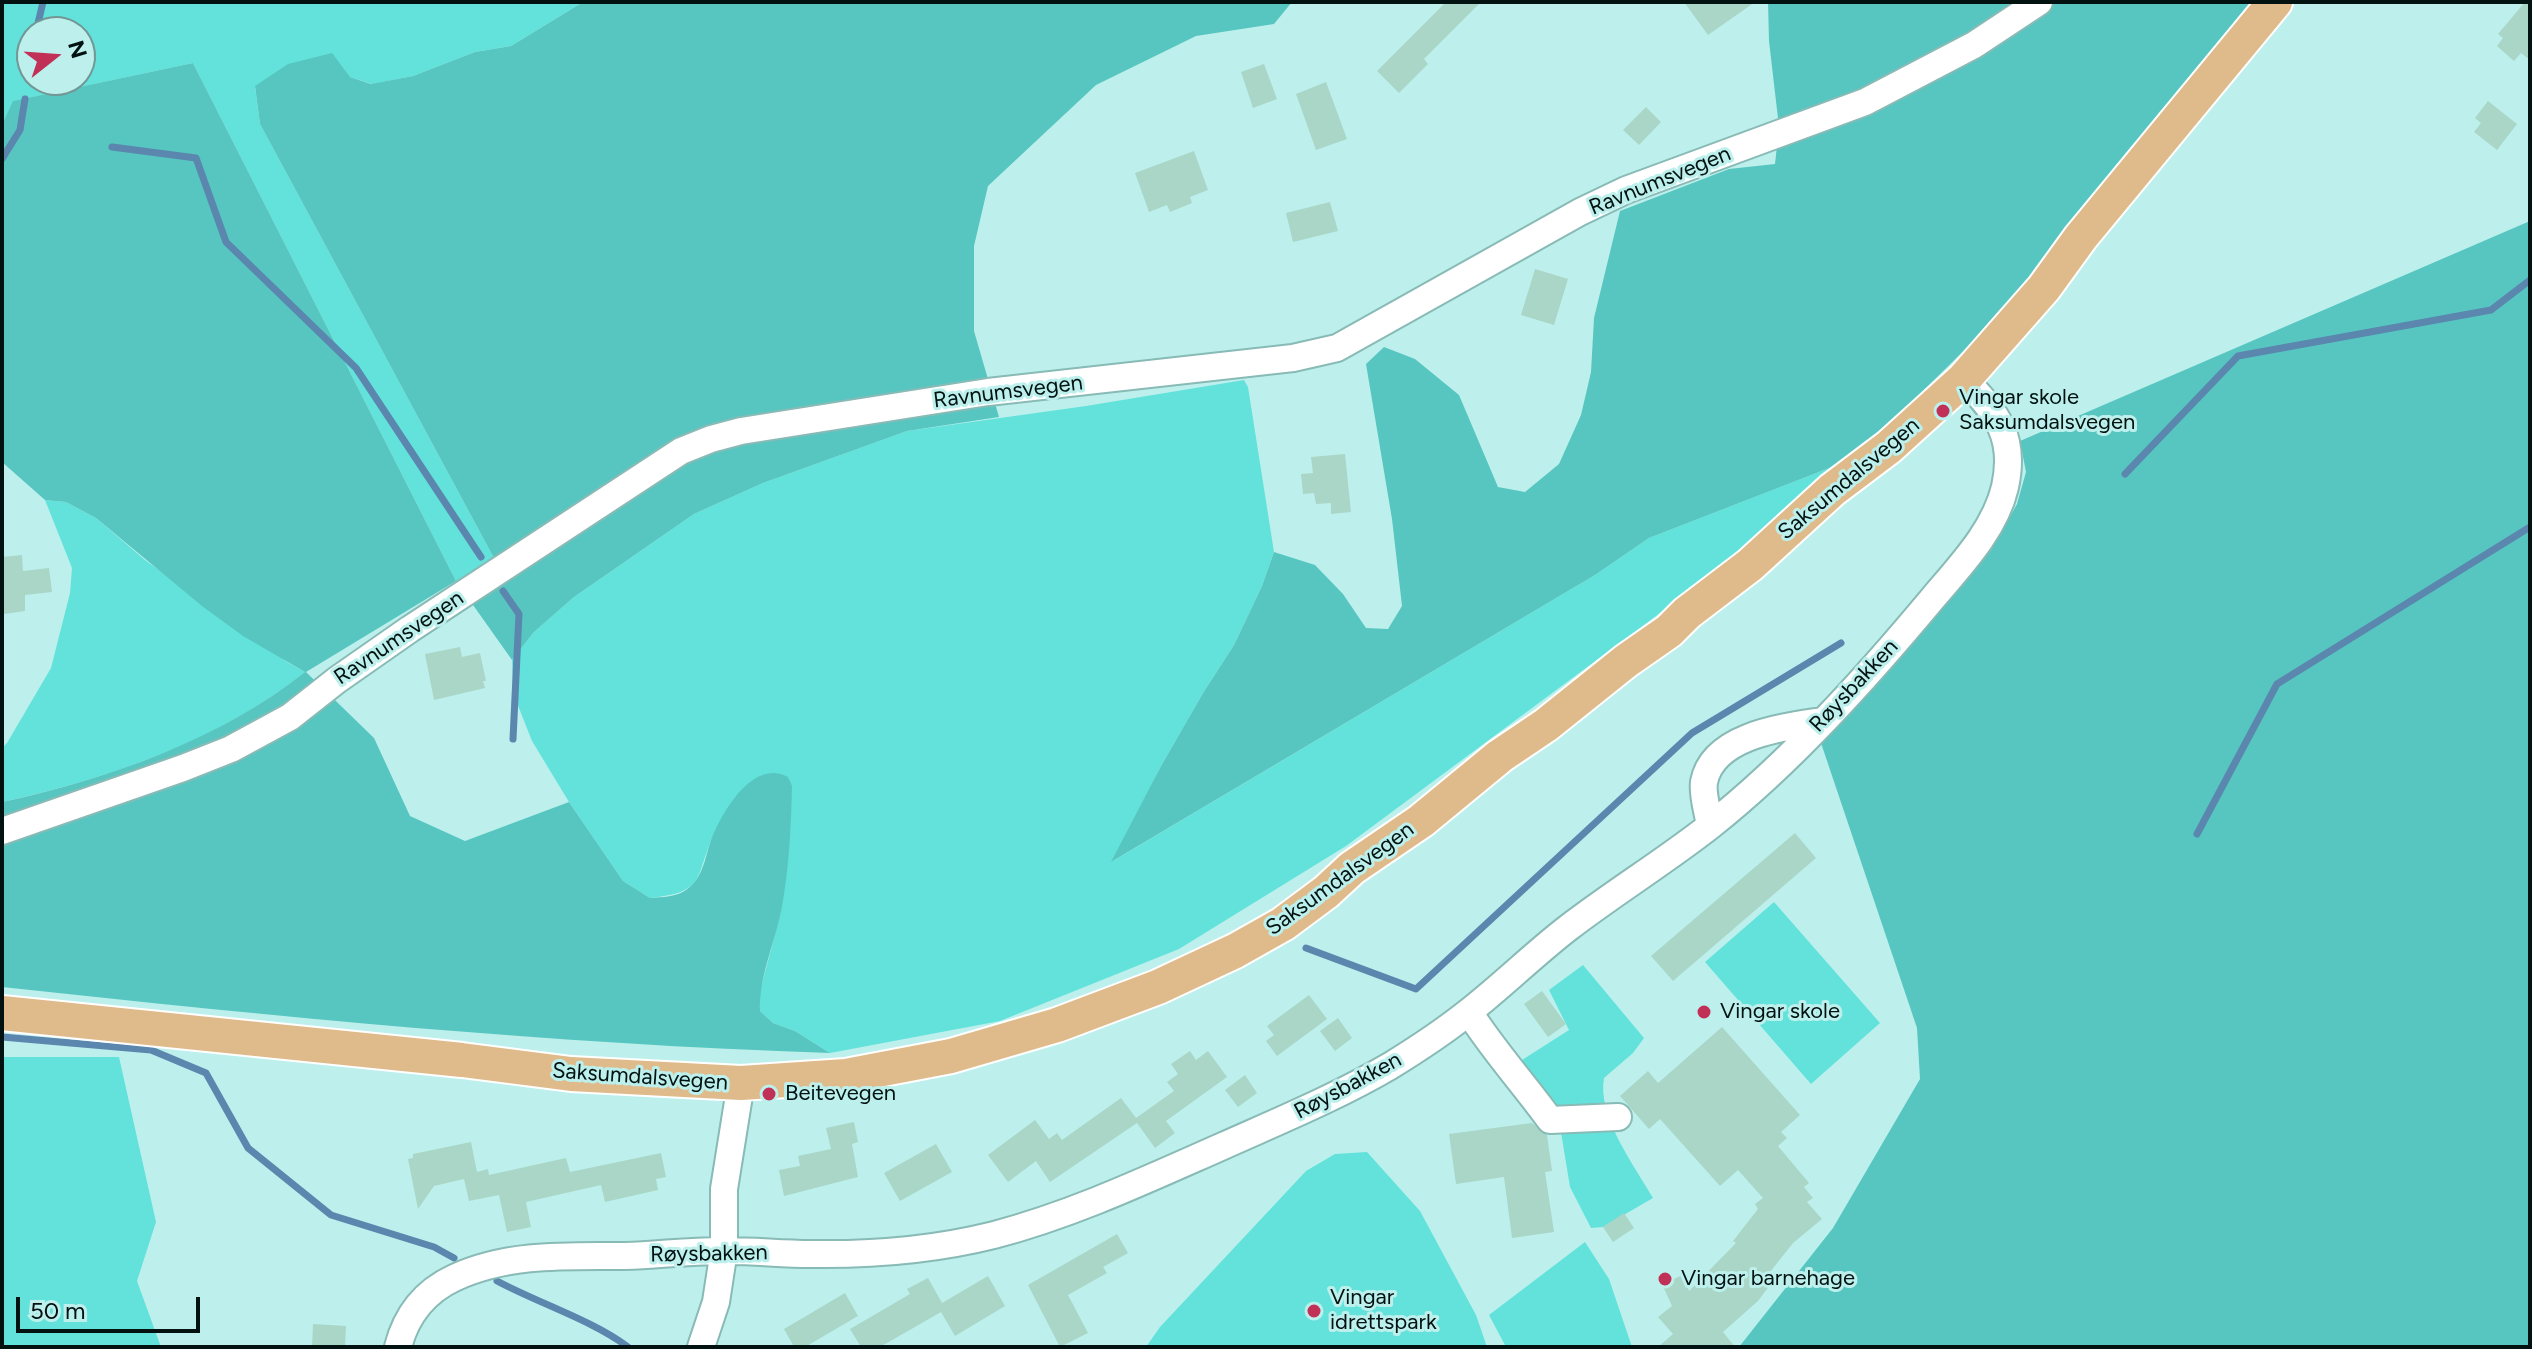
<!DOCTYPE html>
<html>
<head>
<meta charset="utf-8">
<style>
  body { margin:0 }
  #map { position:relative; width:2532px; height:1349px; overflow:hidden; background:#bdf0ec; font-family:Figtree,sans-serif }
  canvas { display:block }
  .frame { position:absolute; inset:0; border:4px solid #011211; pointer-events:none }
  .north { position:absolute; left:16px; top:16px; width:80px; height:80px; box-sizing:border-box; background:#bdf0ec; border:2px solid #729794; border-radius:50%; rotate:73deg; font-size:22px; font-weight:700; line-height:32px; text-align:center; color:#011211 }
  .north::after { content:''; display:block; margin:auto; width:28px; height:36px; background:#c13157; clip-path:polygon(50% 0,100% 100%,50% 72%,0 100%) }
  .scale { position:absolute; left:16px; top:1297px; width:184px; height:36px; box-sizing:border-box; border:4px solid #011211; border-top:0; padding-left:10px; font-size:24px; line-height:28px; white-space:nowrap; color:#011211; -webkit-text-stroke:6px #bdf0ec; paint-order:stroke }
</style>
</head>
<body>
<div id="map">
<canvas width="2532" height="1349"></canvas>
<div class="frame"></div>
<div class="north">N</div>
<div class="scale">50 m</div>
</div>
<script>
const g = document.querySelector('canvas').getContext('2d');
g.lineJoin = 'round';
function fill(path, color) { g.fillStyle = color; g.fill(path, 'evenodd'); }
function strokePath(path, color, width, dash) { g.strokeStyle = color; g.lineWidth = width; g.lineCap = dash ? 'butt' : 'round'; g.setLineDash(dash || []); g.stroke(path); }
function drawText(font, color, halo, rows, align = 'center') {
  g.font = font + ' Figtree,sans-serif'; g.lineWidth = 6; g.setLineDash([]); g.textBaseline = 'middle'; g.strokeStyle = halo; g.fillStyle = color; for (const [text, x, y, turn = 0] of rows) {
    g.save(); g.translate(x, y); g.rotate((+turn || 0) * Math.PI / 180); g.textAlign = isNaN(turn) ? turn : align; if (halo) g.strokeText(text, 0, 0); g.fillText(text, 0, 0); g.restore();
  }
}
const green = new Path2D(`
  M2 2H583L511 46 475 52 413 76 372 84 350 77 255 87 260 124 495 560 456 581 193 63 14 101 2 125ZM32 32H80V80H32Z
  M1244 380 1248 387 1274 552 1262 586 1234 645 1203 693 1161 766 1113 861 1595 575 1649 538 1855 458 1718 570 1346 846 1179 949 1000 1021 830 1053 795 1031 773 1023 760 1011V991L781 912 736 796C729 808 720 821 714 834 694 878 707 892 650 898L623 881 569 802 532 741 513 693 512 660 534 632 574 597 694 514 763 483 907 431 1086 406Z
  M45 500 66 502 96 518 145 560 287 662 305 672C220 740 108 779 2 802V748L7 743 51 668 70 593 72 568Z
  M1774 902 1880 1023 1811 1084 1705 962Z
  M1583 965 1644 1038 1633 1053 1604 1078C1597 1116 1634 1165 1653 1198L1603 1227 1591 1228 1570 1187 1558 1114 1522 1060 1569 1030 1549 990Z
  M2 1057H119L156 1222 137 1281 161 1347H2Z
  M1367 1152 1420 1211 1476 1315 1487 1347H1146L1160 1327 1306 1171 1335 1154Z
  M1585 1242 1609 1279 1632 1347H1506L1489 1315Z`);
const forest = new Path2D(`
  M583 2H1292L1274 24 1196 36 1096 85 988 186 974 246V331L999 417 907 431 763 483 694 514 574 597 534 632 512 660 456 581 306 672 374 738 410 816 465 841 569 802 623 881 650 898C662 897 677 897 686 890 705 877 705 854 713 835 725 808 754 759 788 777L792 786C791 829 789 870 781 912 774 945 759 977 760 1011L773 1023 795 1031 830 1053C553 1044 278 1017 2 987V802C106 780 221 739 305 672L243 636 202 606 96 518 66 502 45 500 2 462V125L13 101 193 63 456 581 495 560 260 124 255 86 288 64 332 53 350 77 371 84 413 76 475 52 511 46Z
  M1768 2H2261L1999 316 1855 458 1649 538 1595 575 1111 862 1161 766 1203 693 1234 645 1262 586 1274 552 1315 565 1343 594 1366 628 1388 629 1402 606 1392 519 1366 364 1384 347 1415 359 1459 395 1498 487 1525 492 1559 464 1581 415 1591 372 1594 318 1620 211 1729 169 1775 164 1779 127 1769 41Z
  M2530 221V1347H1739L1833 1228 1920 1079 1917 1028 1821 743 1991 550 2017 504 2026 472 2020 441Z`);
const stream = new Path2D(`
  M36 32 43 2
  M112 147 196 158 226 242 356 368 481 557
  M2 159 20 130 25 99
  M2125 474 2238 356 2491 310 2530 280
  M503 591 519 614 513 739
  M2197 834 2277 684 2530 527
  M1306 948 1416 989 1692 733 1841 643
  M2 1037 151 1050 206 1073 248 1148 331 1215 434 1247 454 1258
  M497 1281C538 1303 592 1320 628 1347`);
const building = new Path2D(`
  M1446 2H1481L1424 59 1428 64 1399 93 1377 71Z
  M1684 2H1755L1708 35Z
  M2525 2H2530V60L2521 53 2514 61 2497 46 2503 38 2498 34Z
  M1264 64 1277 99 1253 108 1241 72Z
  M1326 82 1347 139 1316 150 1296 94Z
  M2488 101 2517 124 2497 150 2474 132 2481 123 2475 118Z
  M1646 107 1661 122 1639 145 1623 130Z
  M1194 151 1208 190 1190 197 1192 203 1170 212 1167 205 1149 212 1135 173Z
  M1330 202 1338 231 1293 242 1286 213Z
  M1535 269 1568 279 1554 325 1521 315Z
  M1345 454 1351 512 1331 514V503L1316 504 1314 493 1303 494 1301 474 1313 473 1311 457Z
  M22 555 23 571 49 568 52 592 25 595V611L4 614 2 557Z
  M460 647 462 657 480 653 486 681H483L485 688 434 700 425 654Z
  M1795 833 1816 858 1673 981 1651 956Z
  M1542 991 1566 1024 1548 1037 1524 1004Z
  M1309 995 1327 1019 1277 1056 1266 1041 1274 1035 1267 1026Z
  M1338 1018 1352 1038 1335 1051 1320 1031Z
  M1722 1027 1800 1115 1781 1132 1787 1138 1778 1146 1809 1183 1804 1187 1813 1198 1807 1202 1822 1219 1793 1243 1770 1272 1776 1277 1758 1301 1723 1332 1735 1347H1658L1673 1334 1658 1317 1672 1306 1662 1284 1683 1275 1689 1291 1736 1243 1733 1241 1758 1209 1755 1204 1763 1198 1738 1170 1720 1186 1660 1119 1649 1129 1620 1096 1648 1071 1658 1083Z
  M1190 1051 1196 1060 1208 1051 1227 1077 1166 1121 1175 1133 1155 1148 1137 1123 1050 1182 1036 1161 1008 1182 988 1155 1035 1120 1049 1139 1057 1133 1062 1140 1121 1098 1136 1118 1174 1091 1167 1082 1178 1074 1171 1064Z
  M1245 1075 1257 1093 1238 1107 1225 1090Z
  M854 1122 858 1142 852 1144 858 1177 784 1196 779 1170 800 1166 798 1156 831 1149 826 1128Z
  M1532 1123 1547 1135 1552 1171 1545 1172 1554 1232 1512 1238 1504 1177 1456 1184 1449 1134Z
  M471 1142 477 1172 488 1169 489 1175 566 1158 570 1172 661 1153 666 1177 656 1179 658 1190 605 1202 601 1185 526 1202 531 1227 507 1232 499 1195 469 1201 464 1179 434 1186 418 1209 408 1159 413 1158V1154Z
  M936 1144 952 1172 900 1201 884 1173Z
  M1624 1213 1634 1228 1613 1242 1603 1227Z
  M1117 1234 1128 1253 1103 1267 1107 1273 1068 1295 1088 1333 1060 1347 1028 1285Z
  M988 1276 1005 1306 955 1336 941 1312 880 1347H861L850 1329 910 1294 907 1289 928 1278 942 1303Z
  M845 1293 858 1316 805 1347H794L784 1329Z
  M313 1324 346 1326 345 1347H312Z`);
const minor = new Path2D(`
  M1710 826C1708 812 1702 795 1704 782 1713 735 1784 727 1822 721
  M2 831 183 768 231 749 290 717 337 680 410 629 681 451 711 439 741 431 988 392 1293 358 1337 348 1580 212 1626 190 1865 102 1974 45 2039 2
  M1469 1012C1493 1050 1524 1084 1550 1120L1618 1117
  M398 1347C406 1316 424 1292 454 1278 507 1253 568 1256 625 1256 660 1255 694 1250 728 1251 755 1251 783 1254 810 1254 872 1255 934 1250 994 1235 1074 1214 1148 1179 1223 1146 1279 1121 1337 1097 1390 1066 1416 1050 1442 1033 1466 1014 1501 987 1533 955 1568 928 1615 892 1664 862 1710 826 1791 762 1867 677 1933 598 1960 566 1995 530 2005 487 2016 437 1997 413 1964 379
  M701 1347 716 1302 724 1250V1189L741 1083`);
const major = new Path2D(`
  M2 1013 462 1060 571 1074 741 1083 846 1076 951 1056 1057 1025 1158 987 1235 951 1283 924 1326 892 1352 868 1421 821 1500 756 1546 725 1626 661 1669 631 1687 613 1750 565 1832 490 1889 447 1964 379 2044 288 2081 237 2275 2`);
const markers = [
  [1943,411,8,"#c13157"],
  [1704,1012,8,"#c13157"],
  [769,1094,8,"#c13157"],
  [1665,1279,8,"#c13157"],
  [1314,1311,8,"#c13157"]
];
const streetNames = [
  ["Ravnumsvegen",1660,181,-22],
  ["Ravnumsvegen",1008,392,-7],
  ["Saksumdalsvegen",1849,479,-40],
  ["Ravnumsvegen",399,638,-34],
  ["Røysbakken",1854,686,-47],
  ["Saksumdalsvegen",1340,879,-36],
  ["Saksumdalsvegen",640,1077,4],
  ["Røysbakken",1348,1086,-28],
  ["Røysbakken",709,1254,-1]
];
const poiNames = [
  ["Vingar skole",1959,398],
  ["Saksumdalsvegen",1959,423],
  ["Vingar skole",1720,1012],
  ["Beitevegen",785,1094],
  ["Vingar barnehage",1681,1279],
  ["Vingar",1330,1298],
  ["idrettspark",1330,1323]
];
fill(green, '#62e2db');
fill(forest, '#57c6c0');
strokePath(stream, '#5b86ae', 7);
fill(building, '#a9d6c6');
strokePath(minor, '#88bab6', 30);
strokePath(major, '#fff', 38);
strokePath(minor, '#fff', 26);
strokePath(major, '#dfbb8b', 34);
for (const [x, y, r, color] of markers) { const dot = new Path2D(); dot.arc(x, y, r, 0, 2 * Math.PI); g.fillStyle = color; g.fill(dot); strokePath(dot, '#bdf0ec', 3); }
drawText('22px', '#011211', '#bdf0ec', streetNames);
drawText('22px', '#011211', '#bdf0ec', poiNames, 'left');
</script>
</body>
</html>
